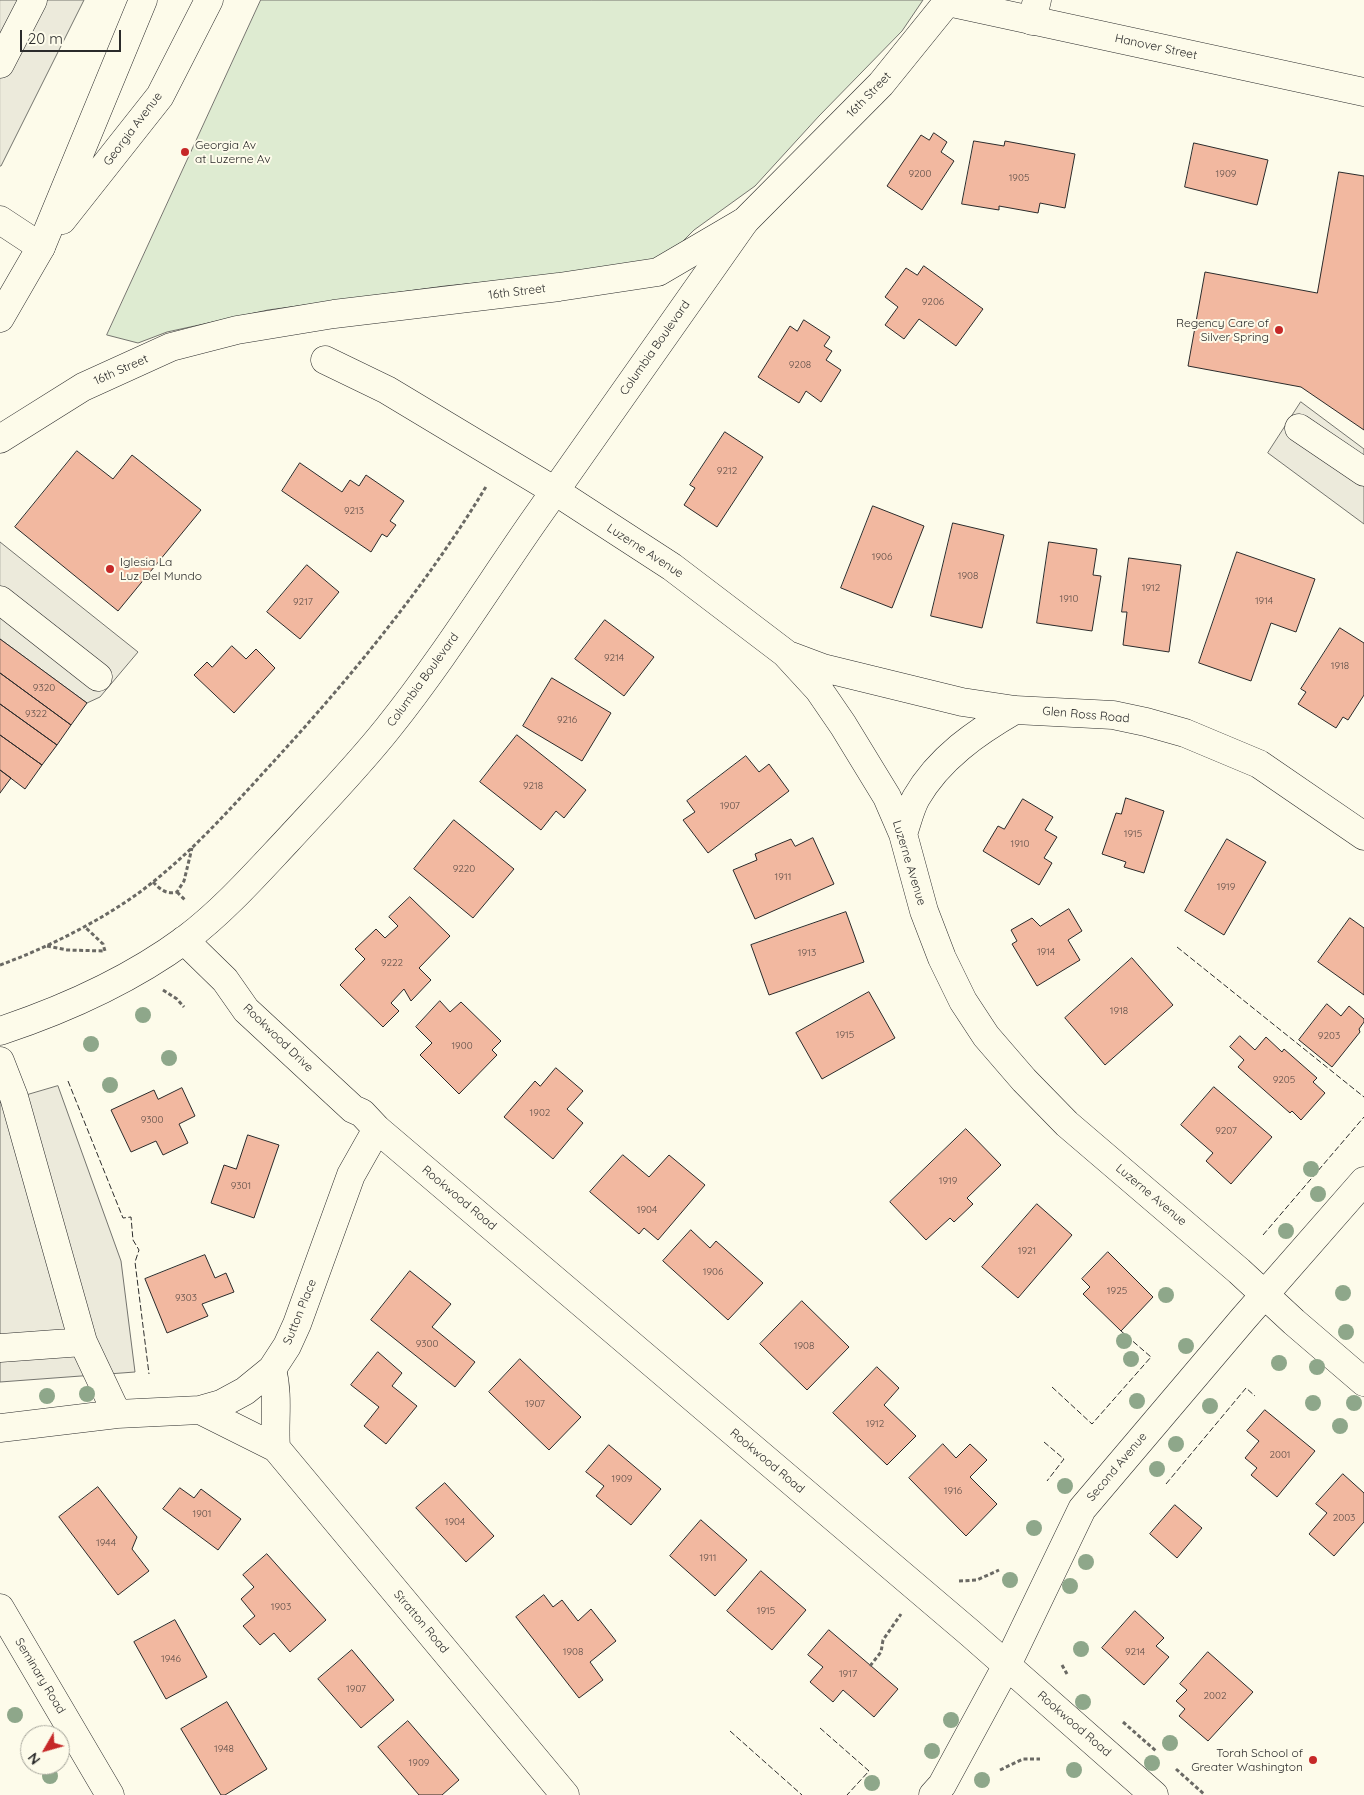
<!DOCTYPE html>
<html>
<head>
<meta charset="utf-8">
<style>
  body { margin:0 }
  #map { position:relative; width:1364px; height:1795px; overflow:hidden; background:#fdfbea; font-family:Quicksand,sans-serif }
  canvas { display:block }
  .north { position:absolute; left:20px; top:1725px; width:50px; height:50px; box-sizing:border-box; background:#fdfbea; border:1px solid #a9a89e; border-radius:50%; rotate:232deg; font-size:14px; font-weight:700; line-height:20px; text-align:center; color:#2b2b2b }
  .north::after { content:''; display:block; margin:auto; width:18px; height:22px; background:#c62828; clip-path:polygon(50% 0,100% 100%,50% 72%,0 100%) }
  .scale { position:absolute; left:20px; top:30px; width:101px; height:22px; box-sizing:border-box; border:2px solid #2b2b2b; border-top:0; padding-left:6px; font-size:15px; line-height:18px; white-space:nowrap; color:#2b2b2b; -webkit-text-stroke:4px #fdfbea; paint-order:stroke }
</style>
</head>
<body>
<div id="map">
<canvas width="1364" height="1795"></canvas>
<div class="north">N</div>
<div class="scale">20 m</div>
</div>
<script>
const g = document.querySelector('canvas').getContext('2d');
g.lineJoin = 'round';
function fill(path, color) { g.fillStyle = color; g.fill(path, 'evenodd'); }
function strokePath(path, color, width, dash) { g.strokeStyle = color; g.lineWidth = width; g.lineCap = dash ? 'butt' : 'round'; g.setLineDash(dash || []); g.stroke(path); }
function drawText(font, color, halo, rows, align = 'center') {
  g.font = font + ' Quicksand,sans-serif'; g.lineWidth = 4; g.setLineDash([]); g.textBaseline = 'middle'; g.strokeStyle = halo; g.fillStyle = color; for (const [text, x, y, turn = 0] of rows) {
    g.save(); g.translate(x, y); g.rotate((+turn || 0) * Math.PI / 180); g.textAlign = isNaN(turn) ? turn : align; if (halo) g.strokeText(text, 0, 0); g.fillText(text, 0, 0); g.restore();
  }
}
const green = new Path2D(`
  M261 0H923L902 31 819 116 755 186 694 230 662 262 570 274 445 286 268 310 167 332 138 343 107 335Z`);
const parking = new Path2D(`
  M0 0H84L1 166H0Z
  M1301 402 1364 449V524L1268 453Z
  M0 542 138 652 100 697 87 703 0 639Z
  M58 1086 121 1261 135 1372 0 1382V1103Z`);
const building = new Path2D(`
  M934 133 947 142 941 152 954 161 922 210 887 186 921 135 929 140Z
  M974 141 1004 146 1005 141 1075 154 1065 208 1040 203 1038 213 999 206V210L962 204Z
  M1194 143 1268 160 1257 205 1185 187Z
  M1339 172 1364 176V430L1301 387 1188 366 1205 272 1317 293Z
  M924 266 983 309 956 346 919 319 904 339 885 325 898 307 885 297 906 268 917 275Z
  M804 320 830 337 824 346 832 351 826 360 841 370 821 402 806 391 799 403 758 377 790 326 797 331Z
  M725 432 763 457 717 527 684 505 695 488 690 485Z
  M77 451 113 479 132 455 201 510 118 611 15 527Z
  M300 463 342 492 350 480 359 486 366 475 404 501 390 521 396 525 387 537 382 534 371 552 282 491Z
  M873 506 924 526 892 608 841 588Z
  M953 523 1004 535 982 628 931 616Z
  M1049 542 1097 549 1093 575 1101 576 1092 631 1037 623Z
  M1237 552 1315 579 1296 632 1271 623 1251 681 1199 663Z
  M1129 558 1181 565 1169 652 1123 645 1127 612H1122Z
  M307 565 339 592 300 639 267 612Z
  M605 620 654 657 624 696 575 659Z
  M1340 628 1364 643V695L1348 720 1343 717 1336 728 1298 704 1306 692 1301 689Z
  M0 639 87 703 71 725 0 673Z
  M232 646 246 659 256 649 275 668 234 713 194 675 207 662 212 667Z
  M0 673 71 725 57 745 0 704Z
  M552 678 611 713 582 761 523 726Z
  M0 704 57 745 42 765 0 735Z
  M0 735 42 765 25 789 0 770Z
  M517 735 586 790 564 818 556 811 541 830 480 782Z
  M746 756 759 772 769 764 789 791 708 853 683 820 695 812 687 801Z
  M0 770 11 778 0 793Z
  M1126 798 1164 811 1144 873 1124 867 1126 862 1102 854 1116 813 1121 814Z
  M1023 799 1053 817 1045 830 1057 837 1044 858 1052 863 1039 885 983 851 998 826 1004 829Z
  M454 820 514 869 473 918 414 869Z
  M813 838 834 884 755 919 733 870 757 860 755 854 791 839 795 846Z
  M1227 839 1266 862 1224 935 1185 911Z
  M410 897 450 936 419 968 431 980 411 1001 404 989 391 1003 399 1011 383 1027 340 985 365 959 355 949 376 929 385 938 398 926 389 917Z
  M1069 909 1082 931 1068 940 1080 960 1037 986 1012 944 1017 941 1011 930 1032 918 1040 926Z
  M846 912 864 962 769 995 751 945Z
  M1350 918 1364 928V995L1318 962Z
  M1132 958 1173 1005 1105 1065 1065 1018Z
  M869 992 895 1038 822 1079 796 1033Z
  M440 1001 450 1012 461 1002 501 1041 492 1050 497 1055 459 1094 420 1055 432 1043 416 1027Z
  M1327 1004 1341 1016 1349 1006 1364 1019V1022L1359 1029 1360 1032 1332 1067 1299 1040Z
  M1240 1036 1255 1050 1266 1037 1282 1052 1284 1049 1317 1078 1313 1082 1325 1093 1301 1120 1292 1111 1290 1113 1238 1067 1244 1060 1230 1047Z
  M556 1068 583 1091 567 1109 583 1123 553 1159 504 1117 535 1081 540 1086Z
  M1214 1087 1272 1137 1231 1184 1206 1161 1213 1153 1181 1125Z
  M182 1088 195 1116 179 1124 188 1143 163 1155 156 1141 131 1152 111 1110 154 1090 158 1099Z
  M966 1129 1001 1165 967 1198 973 1204 954 1222 950 1218 926 1240 890 1202Z
  M248 1135 279 1145 254 1218 211 1203 224 1165 236 1169Z
  M623 1155 649 1177 669 1155 705 1185 658 1240 644 1228 639 1234 590 1192Z
  M1037 1204 1072 1235 1018 1298 982 1267Z
  M691 1230 710 1248 716 1241 763 1283 728 1320 663 1261Z
  M1108 1252 1153 1297 1121 1331 1083 1294 1090 1287 1082 1279Z
  M205 1255 215 1278 226 1273 234 1292 202 1304 208 1316 167 1333 145 1279Z
  M410 1271 451 1304 432 1327 475 1362 455 1387 371 1320Z
  M802 1301 849 1347 807 1390 760 1344Z
  M378 1352 402 1373 392 1386 417 1406 386 1444 364 1426 379 1407 351 1385Z
  M520 1359 581 1417 549 1450 489 1392Z
  M877 1367 899 1388 884 1405 916 1436 887 1465 833 1413Z
  M1265 1410 1315 1451 1277 1497 1251 1475 1257 1468 1245 1458 1259 1441 1247 1431Z
  M943 1444 956 1458 970 1444 987 1460 970 1477 997 1504 966 1536 909 1478Z
  M609 1445 661 1489 631 1525 596 1496 604 1486 586 1472Z
  M1343 1474 1364 1493V1522L1334 1556 1309 1534 1327 1513 1316 1504Z
  M445 1483 494 1536 466 1562 416 1508Z
  M98 1487 137 1537 132 1549 149 1571 118 1595 59 1517Z
  M180 1488 194 1498 201 1489 241 1519 218 1550 163 1509Z
  M1175 1505 1202 1528 1177 1558 1150 1534Z
  M701 1520 747 1560 715 1596 670 1556Z
  M267 1554 326 1620 290 1652 274 1633 260 1645 243 1626 255 1616 241 1599 254 1587 243 1575Z
  M761 1571 806 1610 772 1650 727 1611Z
  M544 1595 553 1607 562 1600 578 1621 591 1609 616 1641 590 1662 603 1680 579 1698 516 1617Z
  M1135 1611 1164 1638 1156 1646 1169 1657 1144 1685 1102 1648Z
  M175 1620 207 1677 166 1699 134 1642Z
  M829 1630 898 1689 874 1717 843 1690 833 1702 810 1682 823 1667 808 1655Z
  M352 1650 394 1700 361 1728 318 1679Z
  M1208 1652 1253 1692 1208 1741 1179 1716 1185 1709 1176 1701 1187 1690 1180 1684Z
  M227 1702 267 1769 225 1795H221L181 1729Z
  M408 1721 459 1780 442 1795H419L378 1747Z`);
const path = new Path2D(`
  M153 882C160 889 166 895 177 892L184 881 192 848
  M177 892 185 900
  M47 946 67 950 105 951 103 944 84 926
  M0 965C47 948 100 921 140 892 191 854 233 806 275 760 352 676 428 583 487 485
  M163 990 177 999 184 1007
  M959 1581 977 1580 999 1570
  M1062 1665 1067 1674
  M870 1666 881 1652 883 1640 901 1614
  M1123 1722 1156 1751
  M1176 1769 1205 1795
  M1000 1770 1023 1759H1040`);
const minor = new Path2D(`
  M948 2 1364 92
  M0 64 33 0
  M0 220 41 247
  M325 360 387 390 555 491 672 567 785 653 819 690 843 725 887 797 903 834 924 911 942 958 963 1001 986 1036 1024 1080 1067 1124 1239 1271 1294 1322 1364 1382
  M1299 428 1364 472
  M0 600 98 677
  M791 656 823 668 962 702 1015 710 1113 715 1146 722 1185 733 1259 764 1364 836
  M903 834C907 823 910 809 916 798 939 758 977 732 1015 710
  M184 940 225 980 246 1010 353 1109 362 1113 377 1129 970 1633 1154 1795
  M0 1031C66 1009 129 981 186 939 223 911 255 875 287 841 321 804 357 767 388 728 440 663 484 593 531 525 602 423 674 322 745 221
  M0 1061 14 1097 83 1342 0 1348
  M83 1342 117 1414
  M200 1410 276 1448C274 1421 279 1396 272 1369
  M0 1428 117 1414 200 1410 221 1404 245 1391 272 1369 287 1346 297 1324 351 1175 377 1129
  M276 1448 565 1795
  M933 1795 942 1785 1007 1665 1082 1509 1244 1318 1364 1181`);
const major = new Path2D(`
  M1032 21 1037 0
  M62 220 160 96 209 0
  M0 318 41 247 143 0
  M0 439 83 387 171 347 237 330 334 314 559 287 658 272 745 221 881 84 949 0
  M0 1608 110 1795`);
const fence = new Path2D(`
  M1177 947 1364 1097
  M68 1081 123 1218 131 1217 133 1240 139 1250 135 1262 149 1374
  M1263 1235 1364 1117
  M1052 1387 1092 1424 1151 1357 1121 1331
  M1044 1442 1064 1459 1047 1481
  M1166 1484 1246 1388 1255 1396
  M820 1728 869 1771 847 1795
  M730 1731 802 1795`);
const trees = [
  [143,1015],
  [91,1044],
  [169,1058],
  [110,1085],
  [1311,1169],
  [1318,1194],
  [1286,1231],
  [1343,1293],
  [1166,1295],
  [1346,1332],
  [1124,1341],
  [1186,1346],
  [1131,1359],
  [1279,1363],
  [1317,1367],
  [87,1394],
  [47,1396],
  [1137,1401],
  [1313,1403],
  [1354,1403],
  [1210,1406],
  [1340,1426],
  [1176,1444],
  [1157,1469],
  [1065,1486],
  [1034,1528],
  [1086,1562],
  [1010,1580],
  [1070,1586],
  [1081,1649],
  [1083,1702],
  [15,1715],
  [951,1720],
  [1170,1743],
  [932,1751],
  [1152,1763],
  [1074,1770],
  [50,1776],
  [982,1780],
  [872,1783]
];
const markers = [
  [185,152,5,"#c62828"],
  [1279,330,5,"#c62828"],
  [110,569,5,"#c62828"],
  [1313,1760,5,"#c62828"]
];
const numberNames = [
  ["9200",920,174],
  ["1909",1226,174],
  ["1905",1019,178],
  ["9206",933,302],
  ["9208",800,365],
  ["9212",727,471],
  ["9213",354,511],
  ["1906",882,557],
  ["1908",968,576],
  ["1912",1151,588],
  ["1910",1069,599],
  ["1914",1264,601],
  ["9217",303,602],
  ["9214",614,658],
  ["1918",1340,666],
  ["9320",44,688],
  ["9322",36,714],
  ["9216",567,720],
  ["9218",533,786],
  ["1907",730,806],
  ["1915",1133,834],
  ["1910",1020,844],
  ["9220",464,869],
  ["1911",783,877],
  ["1919",1226,887],
  ["1914",1046,952],
  ["1913",807,953],
  ["9222",392,963],
  ["1918",1119,1011],
  ["1915",845,1035],
  ["9203",1329,1036],
  ["1900",462,1046],
  ["9205",1284,1080],
  ["1902",540,1113],
  ["9300",152,1120],
  ["9207",1226,1131],
  ["1919",948,1181],
  ["9301",241,1186],
  ["1904",647,1210],
  ["1921",1027,1251],
  ["1906",713,1272],
  ["1925",1117,1291],
  ["9303",186,1298],
  ["9300",427,1344],
  ["1908",804,1346],
  ["1907",535,1404],
  ["1912",875,1424],
  ["2001",1280,1455],
  ["1909",622,1479],
  ["1916",953,1491],
  ["1901",202,1514],
  ["2003",1344,1518],
  ["1904",455,1522],
  ["1944",106,1543],
  ["1911",708,1558],
  ["1903",281,1607],
  ["1915",766,1611],
  ["1908",573,1652],
  ["9214",1135,1652],
  ["1946",171,1659],
  ["1917",848,1674],
  ["1907",356,1689],
  ["2002",1215,1696],
  ["1948",224,1749],
  ["1909",419,1763]
];
const streetNames = [
  ["Hanover Street",1156,47,12],
  ["16th Street",869,95,-46],
  ["Georgia Avenue",133,129,-53],
  ["16th Street",517,292,-7],
  ["Columbia Boulevard",655,348,-55],
  ["16th Street",121,370,-24],
  ["Luzerne Avenue",645,551,33],
  ["Columbia Boulevard",423,680,-54],
  ["Glen Ross Road",1086,715,5],
  ["Luzerne Avenue",909,863,73],
  ["Rookwood Drive",278,1038,44],
  ["Luzerne Avenue",1151,1195,40],
  ["Rookwood Road",459,1198,40],
  ["Sutton Place",300,1312,-68],
  ["Rookwood Road",767,1461,40],
  ["Second Avenue",1117,1467,-50],
  ["Stratton Road",421,1622,50],
  ["Seminary Road",40,1676,59],
  ["Rookwood Road",1074,1724,41]
];
const poiNames = [
  ["Georgia Av",195,145],
  ["at Luzerne Av",195,159],
  ["Regency Care of",1269,323,"right"],
  ["Silver Spring",1269,337,"right"],
  ["Iglesia La",120,562],
  ["Luz Del Mundo",120,576],
  ["Torah School of",1303,1753,"right"],
  ["Greater Washington",1303,1767,"right"]
];
fill(green, '#deebd1');
strokePath(green, '#74746e', 1);
fill(parking, '#eceadb');
strokePath(parking, '#74746e', 1);
fill(building, '#f2b8a0');
strokePath(building, '#2b2b2b', 1);
strokePath(minor, '#2b2b2b', 29);
strokePath(major, '#2b2b2b', 29);
strokePath(path, '#6a6964', 3, [4, 2.5]);
strokePath(minor, '#fdfbea', 28);
strokePath(major, '#fdfbea', 28);
strokePath(fence, '#2b2b2b', 1, [6, 2.5]);
g.fillStyle = '#8ea78a';
for (const [x, y] of trees) { g.beginPath(); g.arc(x, y, 8, 0, 2 * Math.PI); g.fill(); }
for (const [x, y, r, color] of markers) { const dot = new Path2D(); dot.arc(x, y, r, 0, 2 * Math.PI); g.fillStyle = color; g.fill(dot); strokePath(dot, '#fdfbea', 2); }
drawText('10px', '#5d4e48', null, numberNames);
drawText('12px', '#2b2b2b', '#fdfbea', streetNames);
drawText('12px', '#2b2b2b', '#fdfbea', poiNames, 'left');
</script>
</body>
</html>
